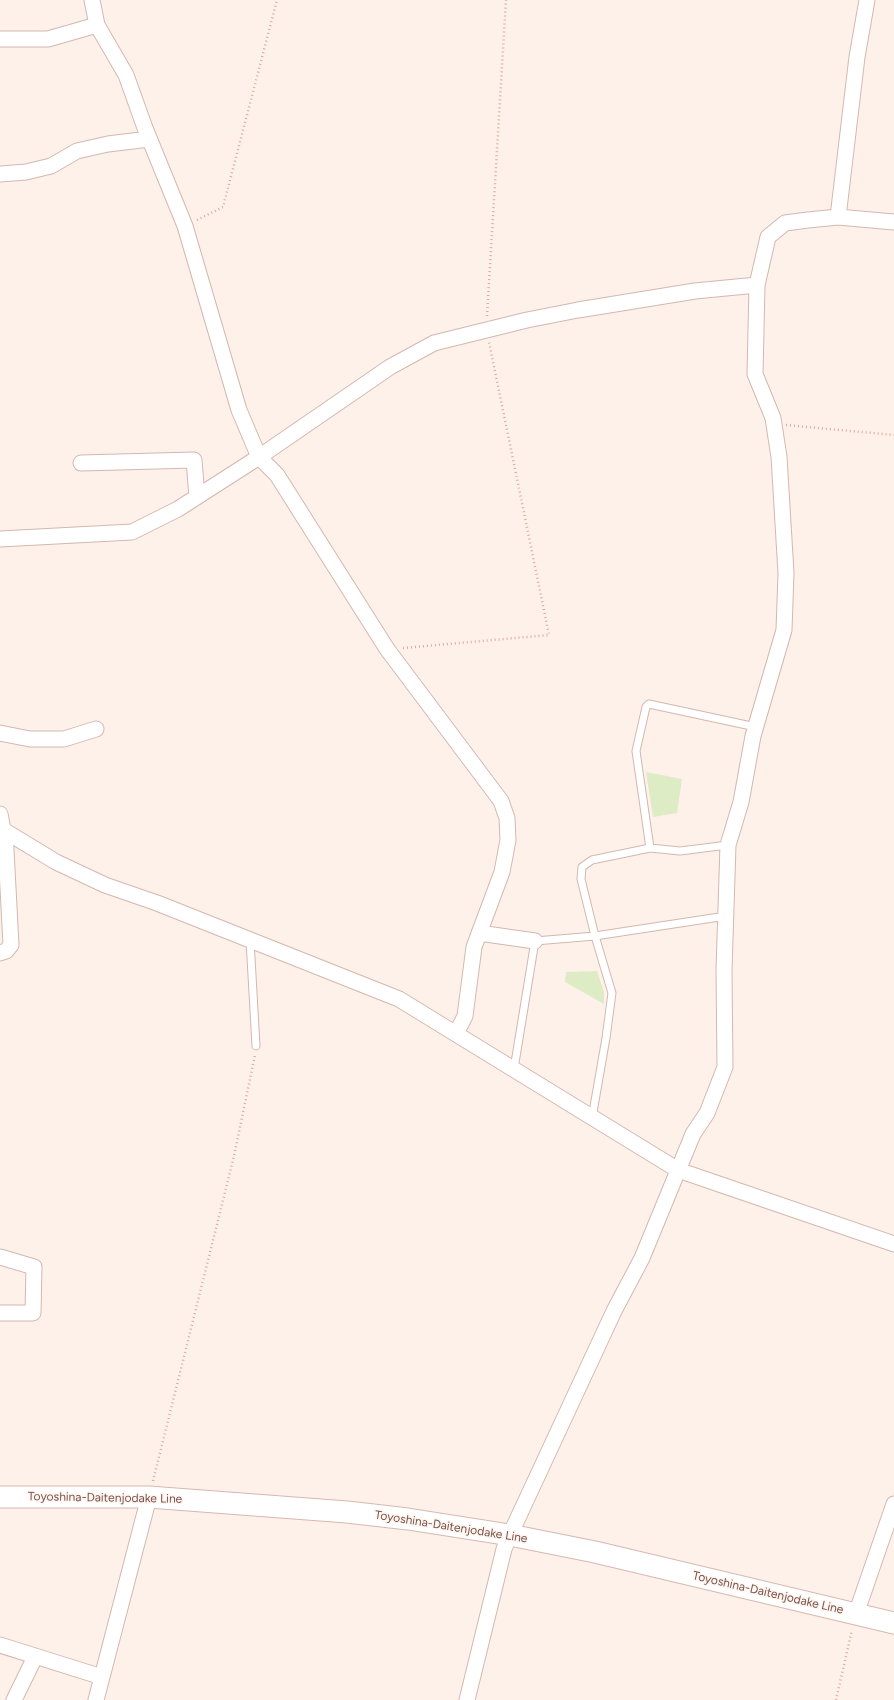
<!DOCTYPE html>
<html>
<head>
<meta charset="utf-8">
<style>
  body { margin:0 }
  canvas { display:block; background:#fdf1e9 }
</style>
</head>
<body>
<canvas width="894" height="1700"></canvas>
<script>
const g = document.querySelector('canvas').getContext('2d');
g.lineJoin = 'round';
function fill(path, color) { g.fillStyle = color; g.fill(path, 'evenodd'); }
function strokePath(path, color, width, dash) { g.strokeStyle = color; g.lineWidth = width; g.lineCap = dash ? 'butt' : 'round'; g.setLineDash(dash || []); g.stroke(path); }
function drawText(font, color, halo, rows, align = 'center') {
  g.font = font + ' Figtree,sans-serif'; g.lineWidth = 3; g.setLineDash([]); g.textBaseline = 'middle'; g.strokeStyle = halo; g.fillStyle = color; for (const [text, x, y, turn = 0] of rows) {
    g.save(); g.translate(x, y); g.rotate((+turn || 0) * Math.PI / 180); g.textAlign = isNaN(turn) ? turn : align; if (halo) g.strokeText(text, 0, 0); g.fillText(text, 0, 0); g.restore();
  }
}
const green = new Path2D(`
  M646 772 682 779 677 813 653 817Z
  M597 971 604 992V1004L565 982 566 972Z`);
const path = new Path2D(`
  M197 220 223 207 277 0
  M487 316 506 0
  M786 425 894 435
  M403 648 549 635 489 342
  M153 1481 234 1156 255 1055
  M836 1700 852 1630`);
const service = new Path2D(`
  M650 848 636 751 646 707 649 704 756 727
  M250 940 256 1046
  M514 1069 535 941 595 936 726 916
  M592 1118 606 1038 612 993 595 936 581 879 582 867 592 860 650 848 680 851 728 845`);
const minor = new Path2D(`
  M92 0 97 25 126 75 145 128 185 226 239 410 259 457 277 475 387 649 501 801 507 818 508 840 502 872 474 947 465 1016 456 1034
  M0 39H48L97 25
  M0 174 26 172 51 166 77 151 108 144 149 139
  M838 217 857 57 867 0
  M81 463 194 460 197 497
  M0 539 132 532 178 509 259 457 390 367 434 343 527 320 578 310 695 291 757 285
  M0 733 30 739H64L96 729
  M0 814 3 830
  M0 828 56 862 105 885 157 903 399 999 678 1170 894 1244
  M479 933 535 941
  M0 953 6 951 11 945 5 831
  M0 1257 34 1267 33 1313H0
  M856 1614 894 1504
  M0 1645 102 1677
  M14 1700 35 1657
  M96 1700 149 1497
  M467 1700 504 1549 510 1535 614 1311 642 1258 693 1134 707 1113 725 1067 724 970 728 845 741 802 753 736 784 630 786 573 779 457 773 418 755 374 757 285 768 237 785 223 808 220 838 217 894 222`);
const secondary = new Path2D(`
  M0 1497H149L347 1512 408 1519 510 1535 595 1552 894 1623`);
const streetNames = [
  ["Toyoshina-Daitenjodake Line",105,1498,1],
  ["Toyoshina-Daitenjodake Line",451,1527,9],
  ["Toyoshina-Daitenjodake Line",768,1593,13]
];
fill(green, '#deecc6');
strokePath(service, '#d3b8b0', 9);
strokePath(minor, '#d3b8b0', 17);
strokePath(secondary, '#d8b8b0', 23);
strokePath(path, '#d9aba2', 2.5, [1, 3]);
strokePath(service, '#fff', 7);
strokePath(minor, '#fff', 15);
strokePath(secondary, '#fff', 21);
drawText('12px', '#79514b', '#fff6f0', streetNames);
</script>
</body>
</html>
